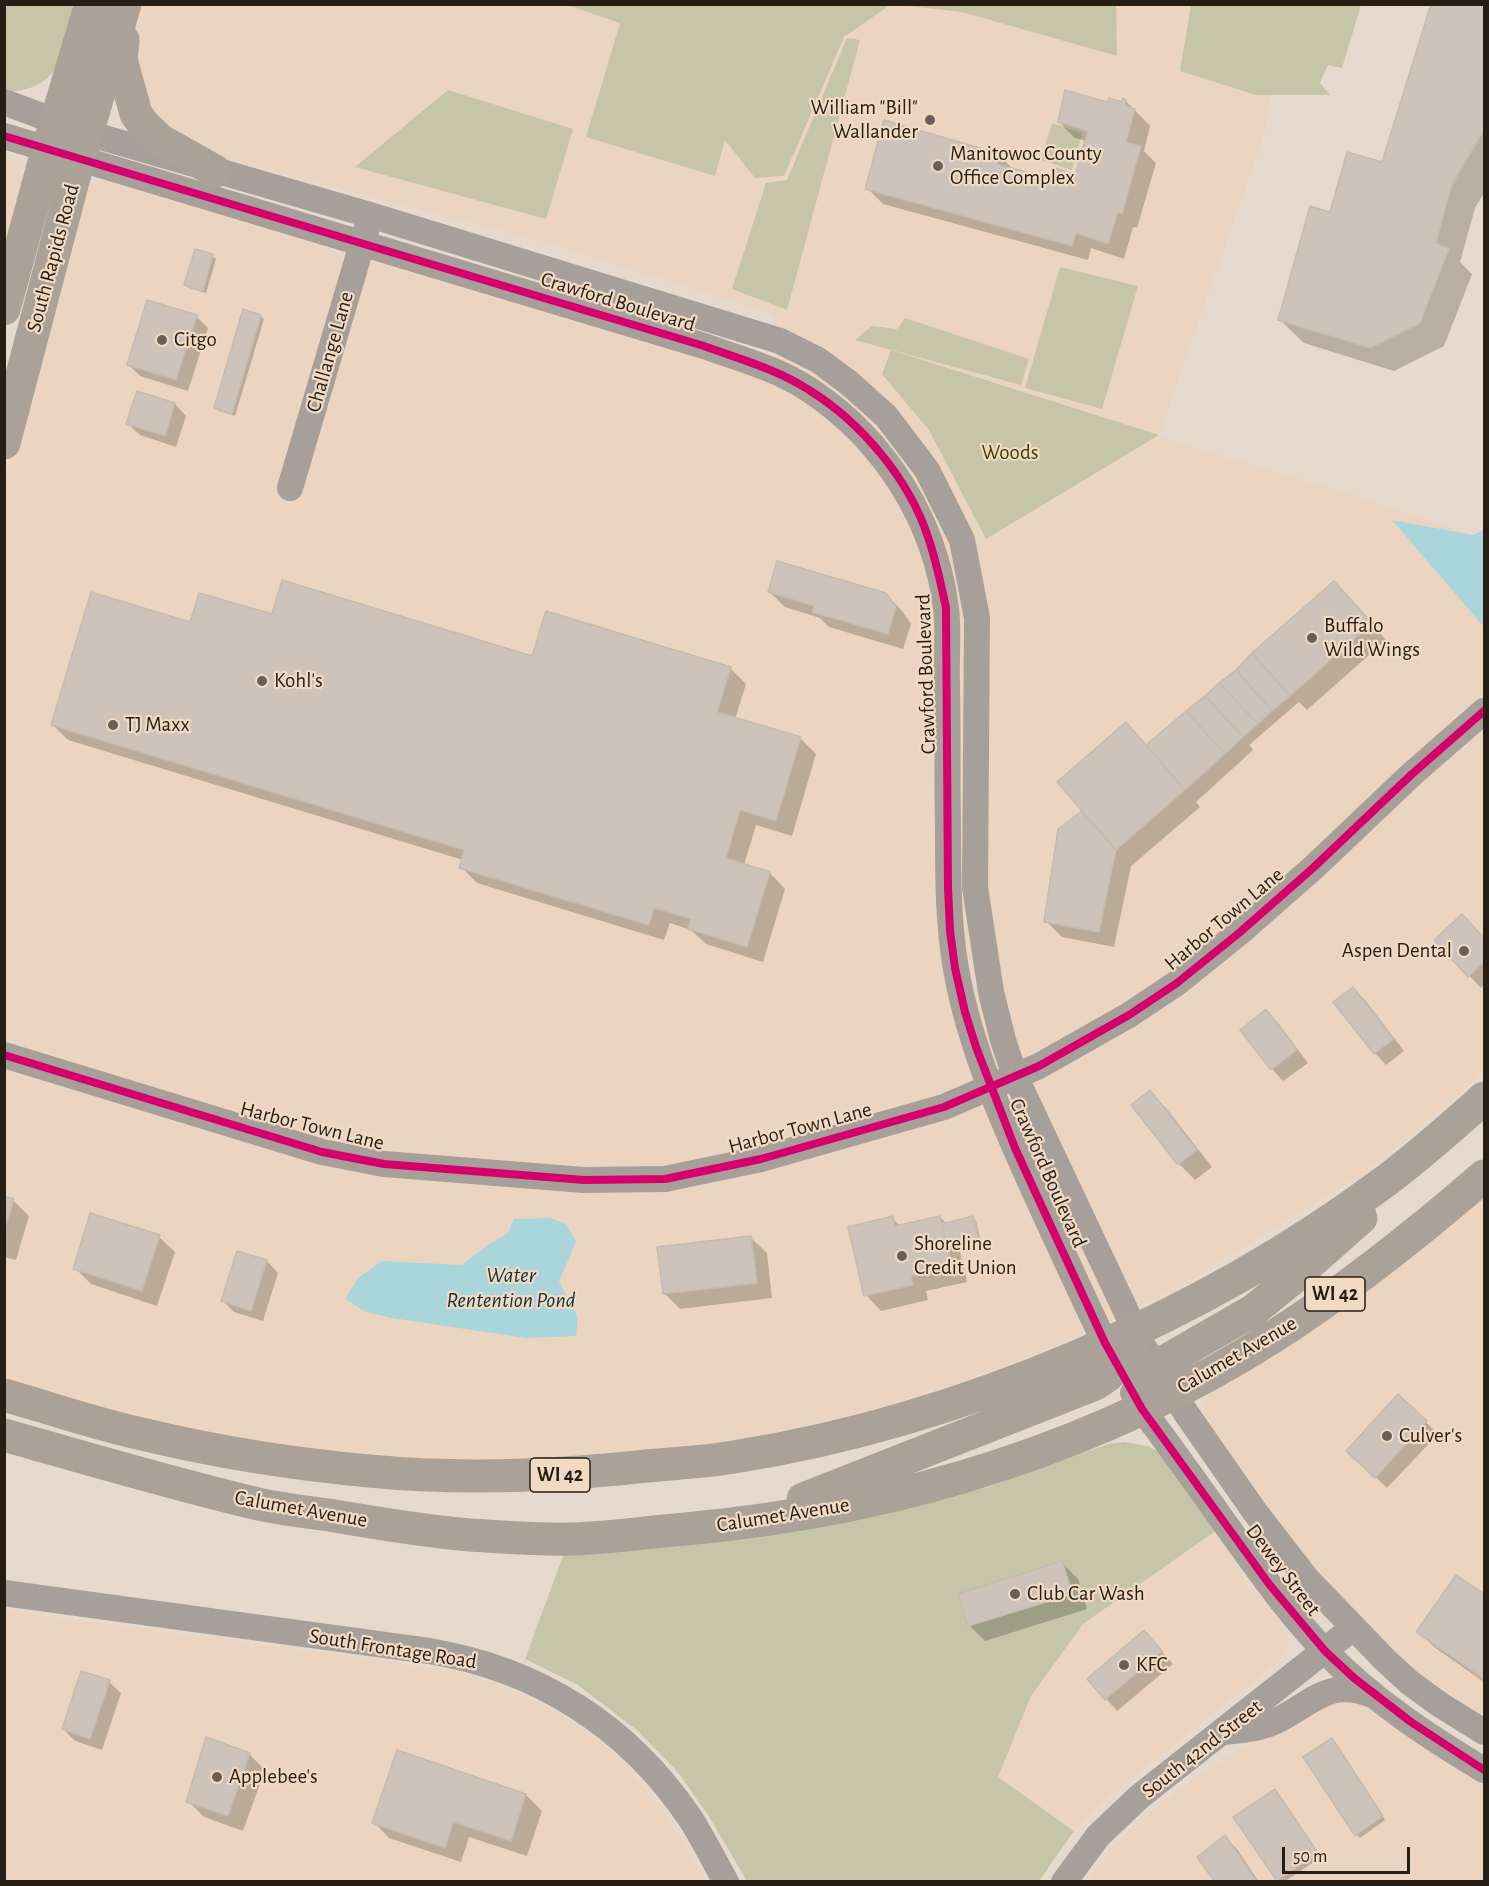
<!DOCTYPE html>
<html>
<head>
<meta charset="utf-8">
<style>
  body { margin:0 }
  #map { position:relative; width:1489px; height:1886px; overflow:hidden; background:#e6dace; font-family:"Alegreya Sans",sans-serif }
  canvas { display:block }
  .frame { position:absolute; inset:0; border:6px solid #261d15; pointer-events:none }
  .scale { position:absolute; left:1282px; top:1847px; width:128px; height:27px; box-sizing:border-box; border:3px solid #261d15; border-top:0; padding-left:8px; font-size:18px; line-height:21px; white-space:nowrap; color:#261d15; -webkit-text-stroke:4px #f1dac3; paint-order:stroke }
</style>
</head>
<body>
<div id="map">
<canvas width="1489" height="1886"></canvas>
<div class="frame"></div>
<div class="scale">50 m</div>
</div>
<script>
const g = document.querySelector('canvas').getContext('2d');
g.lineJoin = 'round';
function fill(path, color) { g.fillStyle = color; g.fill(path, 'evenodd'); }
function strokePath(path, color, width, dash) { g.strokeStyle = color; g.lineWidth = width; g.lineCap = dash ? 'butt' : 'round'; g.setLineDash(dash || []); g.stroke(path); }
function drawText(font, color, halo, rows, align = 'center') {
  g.font = font + ' "Alegreya Sans",sans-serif'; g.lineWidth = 4.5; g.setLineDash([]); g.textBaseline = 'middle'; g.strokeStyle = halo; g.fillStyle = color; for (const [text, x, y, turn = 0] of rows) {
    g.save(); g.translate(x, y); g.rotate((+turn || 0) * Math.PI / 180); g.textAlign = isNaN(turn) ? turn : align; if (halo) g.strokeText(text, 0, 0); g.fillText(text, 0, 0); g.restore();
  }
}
const built = new Path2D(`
  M141 5H1244L1271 91 1265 132 1159 435 1047 404 1351 494 1484 539V1072L1409 1137 1357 1177 1180 1287 1054 1346 964 1381 890 1406 745 1439 668 1450 562 1459 440 1461 363 1455 279 1446 150 1421 5 1379V479L75 206 85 187 94 182 105 180 168 193 331 247 338 255 443 277 705 357 773 381 775 315 548 243 192 150 159 129 135 75V34Z
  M5 151 20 170 22 178 21 189 5 251Z
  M1484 1194V1717L1430 1682 1391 1650 1328 1586 1236 1466 1207 1423 1203 1411 1208 1391Z
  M1217 1530 1247 1584 1281 1623 1288 1638 1287 1649 1280 1660 1114 1793 1074 1831 998 1777 1031 1696 1083 1624Z
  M5 1610 378 1660 454 1671 493 1683 526 1696 562 1716 603 1744 629 1769 665 1813 707 1881 5 1882Z
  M1363 1698 1451 1760 1484 1786V1881L1085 1882 1111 1848 1145 1815 1196 1777 1324 1699Z`);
const green = new Path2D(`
  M4 5H78C64 51 63 90 5 92Z
  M567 5H890L844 37 784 176 755 178 725 140 715 176 586 137 620 23Z
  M900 5H1116L1117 56 962 12Z
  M1191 5V4L1361 5 1342 68 1328 65 1320 83 1330 95H1256L1180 71Z
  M847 38 860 40 787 310 732 289 766 183 787 180Z
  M448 90 573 129 546 219 355 167Z
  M1052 123 1082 133 1072 170 1041 160Z
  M1060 267 1138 286 1102 409 1025 388Z
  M905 318 1029 359 1021 385 855 340 872 326 897 329Z
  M891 350 1159 435 986 539 929 430 882 374Z
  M1123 1442 1148 1446 1162 1454 1217 1530 1083 1624 1031 1696 998 1777 1074 1831 1039 1881H747L708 1815 677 1771 638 1731 578 1685 525 1659 566 1548 896 1509 989 1487 1108 1444Z`);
const water = new Path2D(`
  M1392 520 1473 535 1484 530V627Z
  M551 1218 566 1224 576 1242 559 1281 578 1318 576 1336 526 1338 392 1318 366 1312 345 1299 358 1278 382 1261 462 1265 488 1245 508 1233 514 1219Z`);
const shadow = new Path2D(`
  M1432 4H1484V193L1475 208 1460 262 1472 274 1444 346 1394 371 1304 343 1280 320 1383 164Z
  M1126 101 1150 126 1144 151 1156 163 1137 228 1133 227 1124 259 1091 248 1088 260 883 204 867 188 999 155 1015 171 1052 181 1076 177 1086 141 1075 138 1059 122 1107 104H1124Z
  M212 256 216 259 206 293 189 288 186 285Z
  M196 316 208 328 188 391 140 376 129 365Z
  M260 316 264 319 235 416 219 411 215 408Z
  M175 404 186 416 176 447 140 435 128 424Z
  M1334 583 1386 640 1307 710 1299 702 1249 745 1253 750 1196 802 1200 807 1131 866 1114 947 1062 937 1046 921 1060 830 1084 811 1126 724 1148 747Z
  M770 592 886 594 902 611 911 624 903 649 829 627 820 618 785 607Z
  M273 616 533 658 730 668 746 684 735 719 800 738 816 754 792 836 756 825 744 865 770 873 785 889 763 962 706 944 691 930 670 923 664 940 477 883 461 867 463 860 68 740 52 724 191 624Z
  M1462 916 1484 939V984L1481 988 1436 940Z
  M1353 989 1365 1000 1404 1051 1386 1065 1375 1053Z
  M1266 1011 1278 1023 1308 1063 1283 1081 1272 1069Z
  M1150 1092 1166 1108 1212 1167 1195 1180 1179 1164 1133 1106Z
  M4 1198 13 1200 29 1216 16 1260 4 1257Z
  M940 1217 947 1224 973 1218 976 1221 981 1241 959 1247 967 1282 926 1291 928 1300 881 1311 866 1295 892 1218 900 1226Z
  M159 1237 175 1252 157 1306 91 1284 75 1268Z
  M751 1238 767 1253 772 1298 680 1309 664 1293Z
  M267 1261 278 1273 263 1321 234 1312 223 1301Z
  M1399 1396 1438 1434 1387 1488 1360 1462Z
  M1062 1563 1078 1579 1087 1609 985 1641 969 1625Z
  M1456 1577 1484 1596V1682L1434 1647 1418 1631Z
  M1155 1644 1173 1664 1117 1711 1089 1679Z
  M109 1682 121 1693 102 1750 75 1741 63 1729Z
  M1335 1743 1385 1820 1360 1838 1357 1835Z
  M249 1754 265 1770 243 1831 204 1817 188 1801Z
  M1278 1794 1321 1857 1284 1882H1279L1235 1818Z
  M526 1795 542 1811 527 1856 469 1837 461 1862 389 1838 374 1822Z
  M1225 1837 1237 1849 1259 1882H1217Z`);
const building = new Path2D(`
  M1431 4H1484V130L1452 184 1436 243 1449 249 1420 323 1370 348 1278 320 1310 206 1330 212 1347 152 1382 162Z
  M1065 90 1107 102 1109 98 1122 102 1123 98 1126 100 1125 106 1135 109 1126 142 1141 146 1122 214 1118 212 1108 244 1076 233 1072 246 865 189 884 120 1000 154 997 164 1051 179 1055 168 1075 175 1088 131 1058 122Z
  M195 249 213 254 203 291 184 285Z
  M147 300 197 315 176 380 127 365Z
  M243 309 261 315 232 414 214 408Z
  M137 391 175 403 165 436 126 424Z
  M777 561 886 593 896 607 888 634 812 612 814 606 768 592Z
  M282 580 532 656 546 611 731 667 717 712 801 737 776 821 740 810 726 858 770 872 747 947 688 929 691 919 654 908 649 925 459 868 464 850 51 725 91 592 190 622 199 593 272 614Z
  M1334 581 1372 623 1290 696 1252 653Z
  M1252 653 1290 696 1272 711 1236 670Z
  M1236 670 1272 711 1258 724 1219 683Z
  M1219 683 1258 724 1243 737 1205 696Z
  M1205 696 1243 737 1225 754 1186 711Z
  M1186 711 1225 754 1185 790 1146 745Z
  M1126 722 1185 790 1116 850 1057 782Z
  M1082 811 1116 850 1099 932 1044 922 1058 829Z
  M1462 914 1484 938V962L1468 977 1434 940Z
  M1353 987 1394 1039 1374 1054 1333 1002Z
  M1266 1009 1297 1050 1271 1070 1240 1030Z
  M1150 1090 1197 1150 1178 1165 1131 1105Z
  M4 1196 14 1199 4 1231Z
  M90 1213 160 1235 142 1291 73 1269Z
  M893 1216 895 1226 940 1216 952 1266 911 1276 913 1285 864 1296 848 1227Z
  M973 1216 979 1238 947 1246 942 1224Z
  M751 1236 757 1283 663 1294 657 1247Z
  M237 1251 267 1260 251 1311 221 1301Z
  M1398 1394 1427 1421 1375 1478 1346 1451Z
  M1062 1561 1073 1594 968 1626 958 1594Z
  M1456 1575 1484 1594V1679L1416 1632Z
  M1144 1630 1162 1651 1105 1700 1087 1679Z
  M81 1671 110 1680 90 1739 62 1729Z
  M206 1737 250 1753 228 1816 186 1802Z
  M1332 1738 1383 1816 1355 1836 1303 1757Z
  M397 1750 526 1794 511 1841 453 1822 445 1848 372 1823Z
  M1275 1789 1318 1853 1277 1881 1233 1817Z
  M1225 1835 1256 1880 1255 1882H1215L1197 1857Z`);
const minor = new Path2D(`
  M4 102 87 133 370 215 780 341 818 360 849 383 886 416 927 470 962 540 977 618 975 887 991 992 1003 1040 1015 1076 1141 1343 1186 1413 1255 1512 1307 1579 1385 1660 1409 1682 1439 1704 1484 1732
  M4 136 704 346C740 359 779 369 811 391 884 440 935 520 946 608 949 632 946 659 947 684 948 732 947 781 948 830 948 877 948 923 956 969 971 1057 1016 1151 1053 1232 1073 1274 1091 1317 1113 1358
  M290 488 367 227
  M4 1055 322 1152 384 1164 584 1180 665 1179 761 1159 944 1107 1039 1066 1129 1015 1177 983 1239 933 1313 868 1412 774 1484 711
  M1133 1393 1142 1409C1176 1454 1208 1500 1241 1546 1267 1582 1293 1618 1324 1650 1370 1698 1427 1736 1484 1770
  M4 1593 429 1651C538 1669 628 1726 690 1818 703 1838 714 1861 726 1882
  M1225 1732C1241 1730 1259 1729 1274 1722 1310 1705 1329 1677 1372 1695
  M1064 1882 1098 1836 1139 1797 1353 1628`);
const major = new Path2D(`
  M123 40 121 59 136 114 144 125 160 140 215 171
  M4 309 48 148 91 4
  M4 443 73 181 125 4
  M4 1395C50 1408 96 1424 142 1434 216 1452 293 1464 369 1471 462 1480 555 1476 647 1466 676 1463 705 1462 734 1457 961 1421 1203 1318 1387 1180 1421 1154 1453 1126 1484 1098
  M1142 1409 1141 1392 1143 1384 1155 1367 1254 1310 1292 1279 1361 1218
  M4 1435C89 1459 173 1484 258 1504 281 1509 305 1512 329 1515 375 1523 423 1531 470 1535 504 1537 540 1540 574 1539 611 1538 648 1532 685 1529 895 1510 1097 1449 1276 1335 1349 1288 1418 1233 1484 1176
  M803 1499 1093 1385C1116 1373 1128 1356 1135 1331`);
const cycleway = new Path2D(`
  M4 136 704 346C739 359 777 369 809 390 861 422 909 479 928 537 936 560 941 584 946 608L948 887 950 931 955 968 965 1012 976 1047 1015 1148 1037 1196 1105 1343 1142 1409 1269 1584 1325 1651 1354 1678 1411 1722 1484 1770
  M4 1055 322 1152 384 1164 584 1180 665 1179 761 1159 944 1107 1039 1066 1129 1015 1177 983 1239 933 1313 868 1412 774 1484 711`);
const markers = [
  [930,120,6,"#695f56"],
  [938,166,6,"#695f56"],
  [162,340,6,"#695f56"],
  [1312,638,6,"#695f56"],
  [262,681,6,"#695f56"],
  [113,725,6,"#695f56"],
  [1464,951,6,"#695f56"],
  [902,1256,6,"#695f56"],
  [1387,1436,6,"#695f56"],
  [1015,1594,6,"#695f56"],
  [1124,1665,6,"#695f56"],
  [217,1777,6,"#695f56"]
];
const shields = [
  [1335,1294,60],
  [560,1475,60]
];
const shieldNames = [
  ["WI 42",1335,1294],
  ["WI 42",560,1475]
];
const poiNames = [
  ["William \"Bill\"",918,108,"right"],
  ["Wallander",918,132,"right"],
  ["Manitowoc County",950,154],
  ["Office Complex",950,178],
  ["Citgo",174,340],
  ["Buffalo",1324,626],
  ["Wild Wings",1324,650],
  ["Kohl's",274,681],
  ["TJ Maxx",125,725],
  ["Aspen Dental",1452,951,"right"],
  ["Shoreline",914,1244],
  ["Credit Union",914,1268],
  ["Culver's",1399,1436],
  ["Club Car Wash",1027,1594],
  ["KFC",1136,1665],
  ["Applebee's",229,1777]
];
const streetNames = [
  ["South Rapids Road",53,258,-75],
  ["Crawford Boulevard",618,302,17],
  ["Challange Lane",330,352,-74],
  ["Crawford Boulevard",926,674,-92],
  ["Harbor Town Lane",1224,919,-40],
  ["Harbor Town Lane",312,1126,14],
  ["Harbor Town Lane",800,1128,-15],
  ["Crawford Boulevard",1048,1173,66],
  ["Calumet Avenue",1237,1355,-30],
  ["Calumet Avenue",301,1509,10],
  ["Calumet Avenue",783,1515,-9],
  ["Dewey Street",1283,1570,53],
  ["South Frontage Road",393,1649,9],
  ["South 42nd Street",1202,1749,-38]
];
const parkNames = [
  ["Woods",1010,453]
];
const waterNames = [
  ["Water",511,1275],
  ["Rentention Pond",511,1300]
];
fill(built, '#ebd5c0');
fill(green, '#c6c5a8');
fill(water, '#aad5db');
fill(shadow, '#0003');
fill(building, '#cdc3ba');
strokePath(building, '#c4bbb1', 1.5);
strokePath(minor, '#a79f99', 26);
strokePath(major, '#aaa198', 33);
strokePath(cycleway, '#d6006c', 8);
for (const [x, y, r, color] of markers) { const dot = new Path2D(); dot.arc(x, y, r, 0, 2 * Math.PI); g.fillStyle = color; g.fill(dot); strokePath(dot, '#f1dac3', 2); }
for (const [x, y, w] of shields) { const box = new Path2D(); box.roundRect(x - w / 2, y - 17, w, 34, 4.5); g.fillStyle = '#f1dac3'; g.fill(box); strokePath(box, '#261d15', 1.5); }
drawText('bold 20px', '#261d15', null, shieldNames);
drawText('21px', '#261d15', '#f1dac3', poiNames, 'left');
drawText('21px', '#261d15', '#f1dac3', streetNames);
drawText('21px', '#3b4205', '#f1dac3', parkNames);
drawText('italic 22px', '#103137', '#f1dac3', waterNames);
</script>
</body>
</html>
